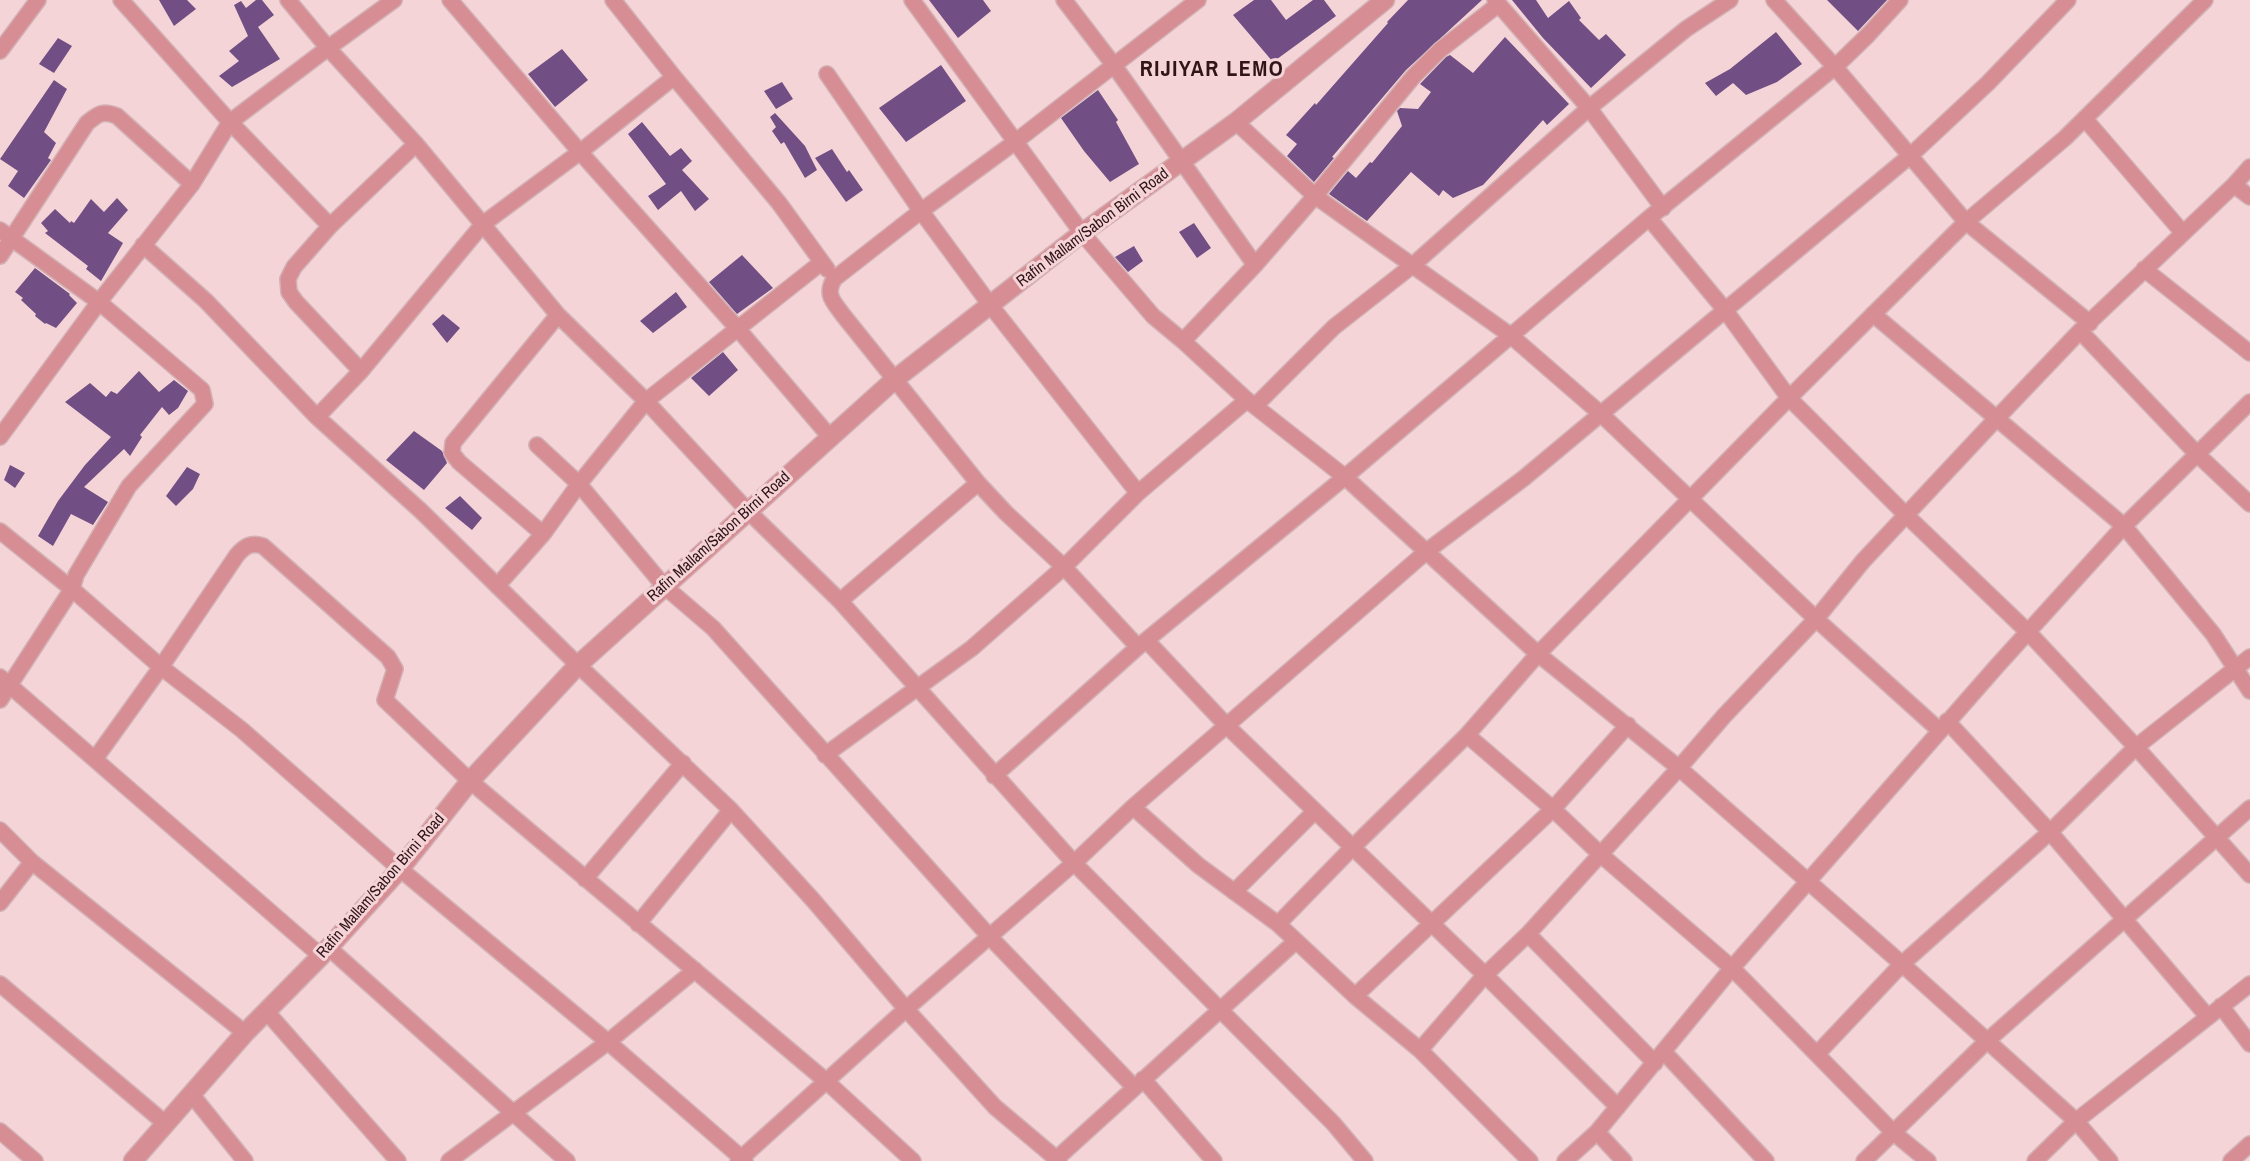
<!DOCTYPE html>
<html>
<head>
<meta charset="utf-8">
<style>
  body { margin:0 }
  canvas { display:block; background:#f5d4d7 }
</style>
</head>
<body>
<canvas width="2250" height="1161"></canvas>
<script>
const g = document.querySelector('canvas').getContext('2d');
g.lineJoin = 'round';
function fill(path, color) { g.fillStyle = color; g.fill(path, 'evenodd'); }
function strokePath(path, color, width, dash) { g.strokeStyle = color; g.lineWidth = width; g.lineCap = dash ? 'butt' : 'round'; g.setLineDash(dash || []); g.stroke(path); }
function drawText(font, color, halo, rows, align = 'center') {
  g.font = font + ' "Archivo Narrow",sans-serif'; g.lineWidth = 6; g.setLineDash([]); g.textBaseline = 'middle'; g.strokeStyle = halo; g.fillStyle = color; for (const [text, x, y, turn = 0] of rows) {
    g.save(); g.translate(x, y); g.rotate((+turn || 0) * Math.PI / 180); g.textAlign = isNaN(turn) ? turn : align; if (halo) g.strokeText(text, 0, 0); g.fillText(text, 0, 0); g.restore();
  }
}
const building = new Path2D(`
  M159 0H187L196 9 174 26Z
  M256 0H262L274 15 258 27 280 59 232 87 219 76 239 61 229 51 248 36 234 5 241 1 246 8Z
  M929 0H983L991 11 958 38Z
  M1254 0H1271L1286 20 1313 0H1324L1336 16 1273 62 1233 15Z
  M1408 0H1482L1406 70 1332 157 1334 158 1314 182 1287 156 1297 144 1286 135 1315 103 1316 105 1388 23 1387 22Z
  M1512 0H1536L1548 18 1569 1 1581 18 1579 20 1599 40 1606 34 1626 55 1591 88 1543 38Z
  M1827 0H1887L1858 31Z
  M1776 32 1802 64 1777 82 1746 95 1733 83 1716 96 1705 83 1730 69Z
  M1505 37 1569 104 1547 125 1543 120 1483 185 1453 198 1443 190 1439 196 1411 172 1367 221 1329 194 1348 171 1356 178 1370 162 1372 163 1402 126 1397 111 1400 108 1418 109 1431 92 1420 84 1446 57 1450 55 1473 73Z
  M58 38 72 46 54 73 39 64Z
  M562 49 588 80 555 107 528 74Z
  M941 65 966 101 906 142 879 108Z
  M54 80 67 89 44 132 56 143 48 158 51 160 24 198 8 186 18 171 0 159Z
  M782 82 793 99 776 109 764 91Z
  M1098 90 1118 120 1116 122 1139 164 1110 182 1084 151 1061 118Z
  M775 113 805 146 817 170 805 178 784 142 781 144 772 131 776 127 770 117Z
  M642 122 670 156 681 148 692 161 682 170 709 199 695 211 681 191 658 210 648 196 666 184 628 134Z
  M832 149 847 172 849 170 863 190 846 202 815 158Z
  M117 198 128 210 108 233 123 243 101 281 86 269 88 266 45 233 48 231 41 223 55 209 70 223 71 221 74 223 91 199 104 212Z
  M1194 223 1211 248 1197 258 1179 232Z
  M1134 246 1143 261 1128 272 1115 257Z
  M742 255 773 288 737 314 709 282Z
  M35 268 70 294 69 295 77 303 56 328 46 323 45 324 35 316 36 314 21 300 23 298 15 292Z
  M676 292 687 307 653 333 640 321Z
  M443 314 460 328 447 343 432 324Z
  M723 352 738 370 709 396 691 378Z
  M139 371 159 392 174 380 188 391 178 408 169 415 162 407 140 435 142 437 130 456 124 449 84 487 108 502 93 525 71 514 53 546 38 536 58 501 85 465 111 437 65 402 90 383 106 397 111 391 117 394Z
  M414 431 442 451 447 463 424 490 386 460Z
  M10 465 25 473 15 488 4 480Z
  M187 467 200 474 193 489 176 506 166 496Z
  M460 496 482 518 472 530 445 508Z`);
const minor = new Path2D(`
  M121 0 230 122 330 226
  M288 0 328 48 416 144 558 315 646 401 748 511 840 601 1074 863 1333 1123 1365 1161
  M450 0 580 152 738 329 830 437
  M613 0 674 77 779 203 827 269
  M912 0 1082 233 1153 316 1183 341 1247 400 1345 477 1538 654 1679 768 1902 964 2076 1121 2110 1161
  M1064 0 1113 64 1255 265
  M1495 0 1589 108 1663 208
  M1774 0 1835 67 1966 222 2090 323
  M0 51 38 0
  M827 74 921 211 991 306 1138 493
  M2085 119 2183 233
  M1236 122 1315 196 1510 335 1601 414 1816 619 1939 730
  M2234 185 2250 197
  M1649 218 1725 310 1789 398 1906 515 2028 632 2136 747 2250 875
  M0 230 99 302 202 390 205 404 129 486 76 575 72 589 0 700
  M143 245 206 301 317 417 421 511 578 665 731 810 813 900 906 1009 995 1107 1059 1161
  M0 256 87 123C98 114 103 110 117 116L192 184
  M2144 269 2250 353
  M1873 314 2124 526 2213 634 2250 691
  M2080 331 2198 455 2250 504
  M1183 341 1255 265 1315 196 1413 77 1440 50 1499 4
  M361 371 296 302 289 292 288 279 294 267 330 226 416 144
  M1255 406 1334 327 1413 265 1589 108 1686 29 1730 0
  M317 417 361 371 483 224 580 152 674 77
  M0 437 99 302 192 184 230 122 328 48 394 0
  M537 445 579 484 664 586 713 628 989 936 1134 1087
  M0 531 72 589 161 667 242 730 400 869 608 1042 745 1161
  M543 534 459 462 452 453 453 443 558 315
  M497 586 543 534 579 484 646 401 822 262
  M840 601 978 483
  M1147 641 1227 726 1485 975 1618 1107
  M1138 647 1064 567 1006 513 978 483 843 315C833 301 825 295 834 279L921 211 1015 142 1198 0
  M0 677 321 956
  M1947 721 2050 832 2208 1017
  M1467 735 1553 809 1600 854 1732 968 1894 1133 1928 1161
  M825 755 972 648 1064 567 1138 493 1247 400
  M95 759 161 667 237 555C245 546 251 542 263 546L388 657 395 669 385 700 470 781 826 1081 913 1161
  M994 776 1138 647 1345 477 1649 218 1835 67 1868 35 1900 0
  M1133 807 1198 865 1278 924 1355 996 1420 1050 1530 1161
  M0 830 32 862 245 1033
  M585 879 683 763
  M1234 892 1315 811
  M0 903 32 862
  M638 924 731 810
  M1278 924 1352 848 1467 735 1538 654 1789 398 1966 222 2065 138 2205 0
  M1528 934 1655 1063
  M329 948 567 1161
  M0 984 166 1124
  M1355 996 1553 809 1628 725
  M2221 1006 2250 1044
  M266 1011 398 1161
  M1420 1050 1485 975 1528 934 1679 768 1724 716 1816 619 1863 561 1997 418 2080 331 2234 185 2250 167
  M1664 1052 1766 1161
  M1817 1054 1902 964 2050 832 2136 747 2250 657
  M1143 1079 1214 1161
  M192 1095 245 1161
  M0 1131 35 1161
  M1597 1132 1624 1161
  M449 1161 608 1042 695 970
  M738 1161 906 1009 1074 863 1133 807 1427 551 1524 478 1911 155 1988 83 2068 0
  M1054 1161 1296 941
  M1565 1161 1597 1132 1732 968 1997 666 2124 526 2250 402
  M1864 1161 1987 1041 2250 808
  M2035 1161 2076 1121 2250 984
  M2231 1161 2250 1144`);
const tertiary = new Path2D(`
  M133 1161 245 1033 321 956 400 869 470 781 578 665 894 380 1082 233 1236 122 1385 0`);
const streetNames = [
  ["Rafin Mallam/Sabon Birni Road",1093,228,-37],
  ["Rafin Mallam/Sabon Birni Road",719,537,-42],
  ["Rafin Mallam/Sabon Birni Road",381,886,-49]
];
const districtNames = [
  ["RIJIYAR LEMO",1212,70]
];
fill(building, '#714e84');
strokePath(minor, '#d2b1b5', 18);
strokePath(tertiary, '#d2b1b5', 21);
strokePath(minor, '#d68d94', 15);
strokePath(tertiary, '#d68d94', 18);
drawText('16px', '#311418', '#f5d4d7', streetNames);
g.letterSpacing = '1.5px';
drawText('bold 22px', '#311418', '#f5d4d7', districtNames);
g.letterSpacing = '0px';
</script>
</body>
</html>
